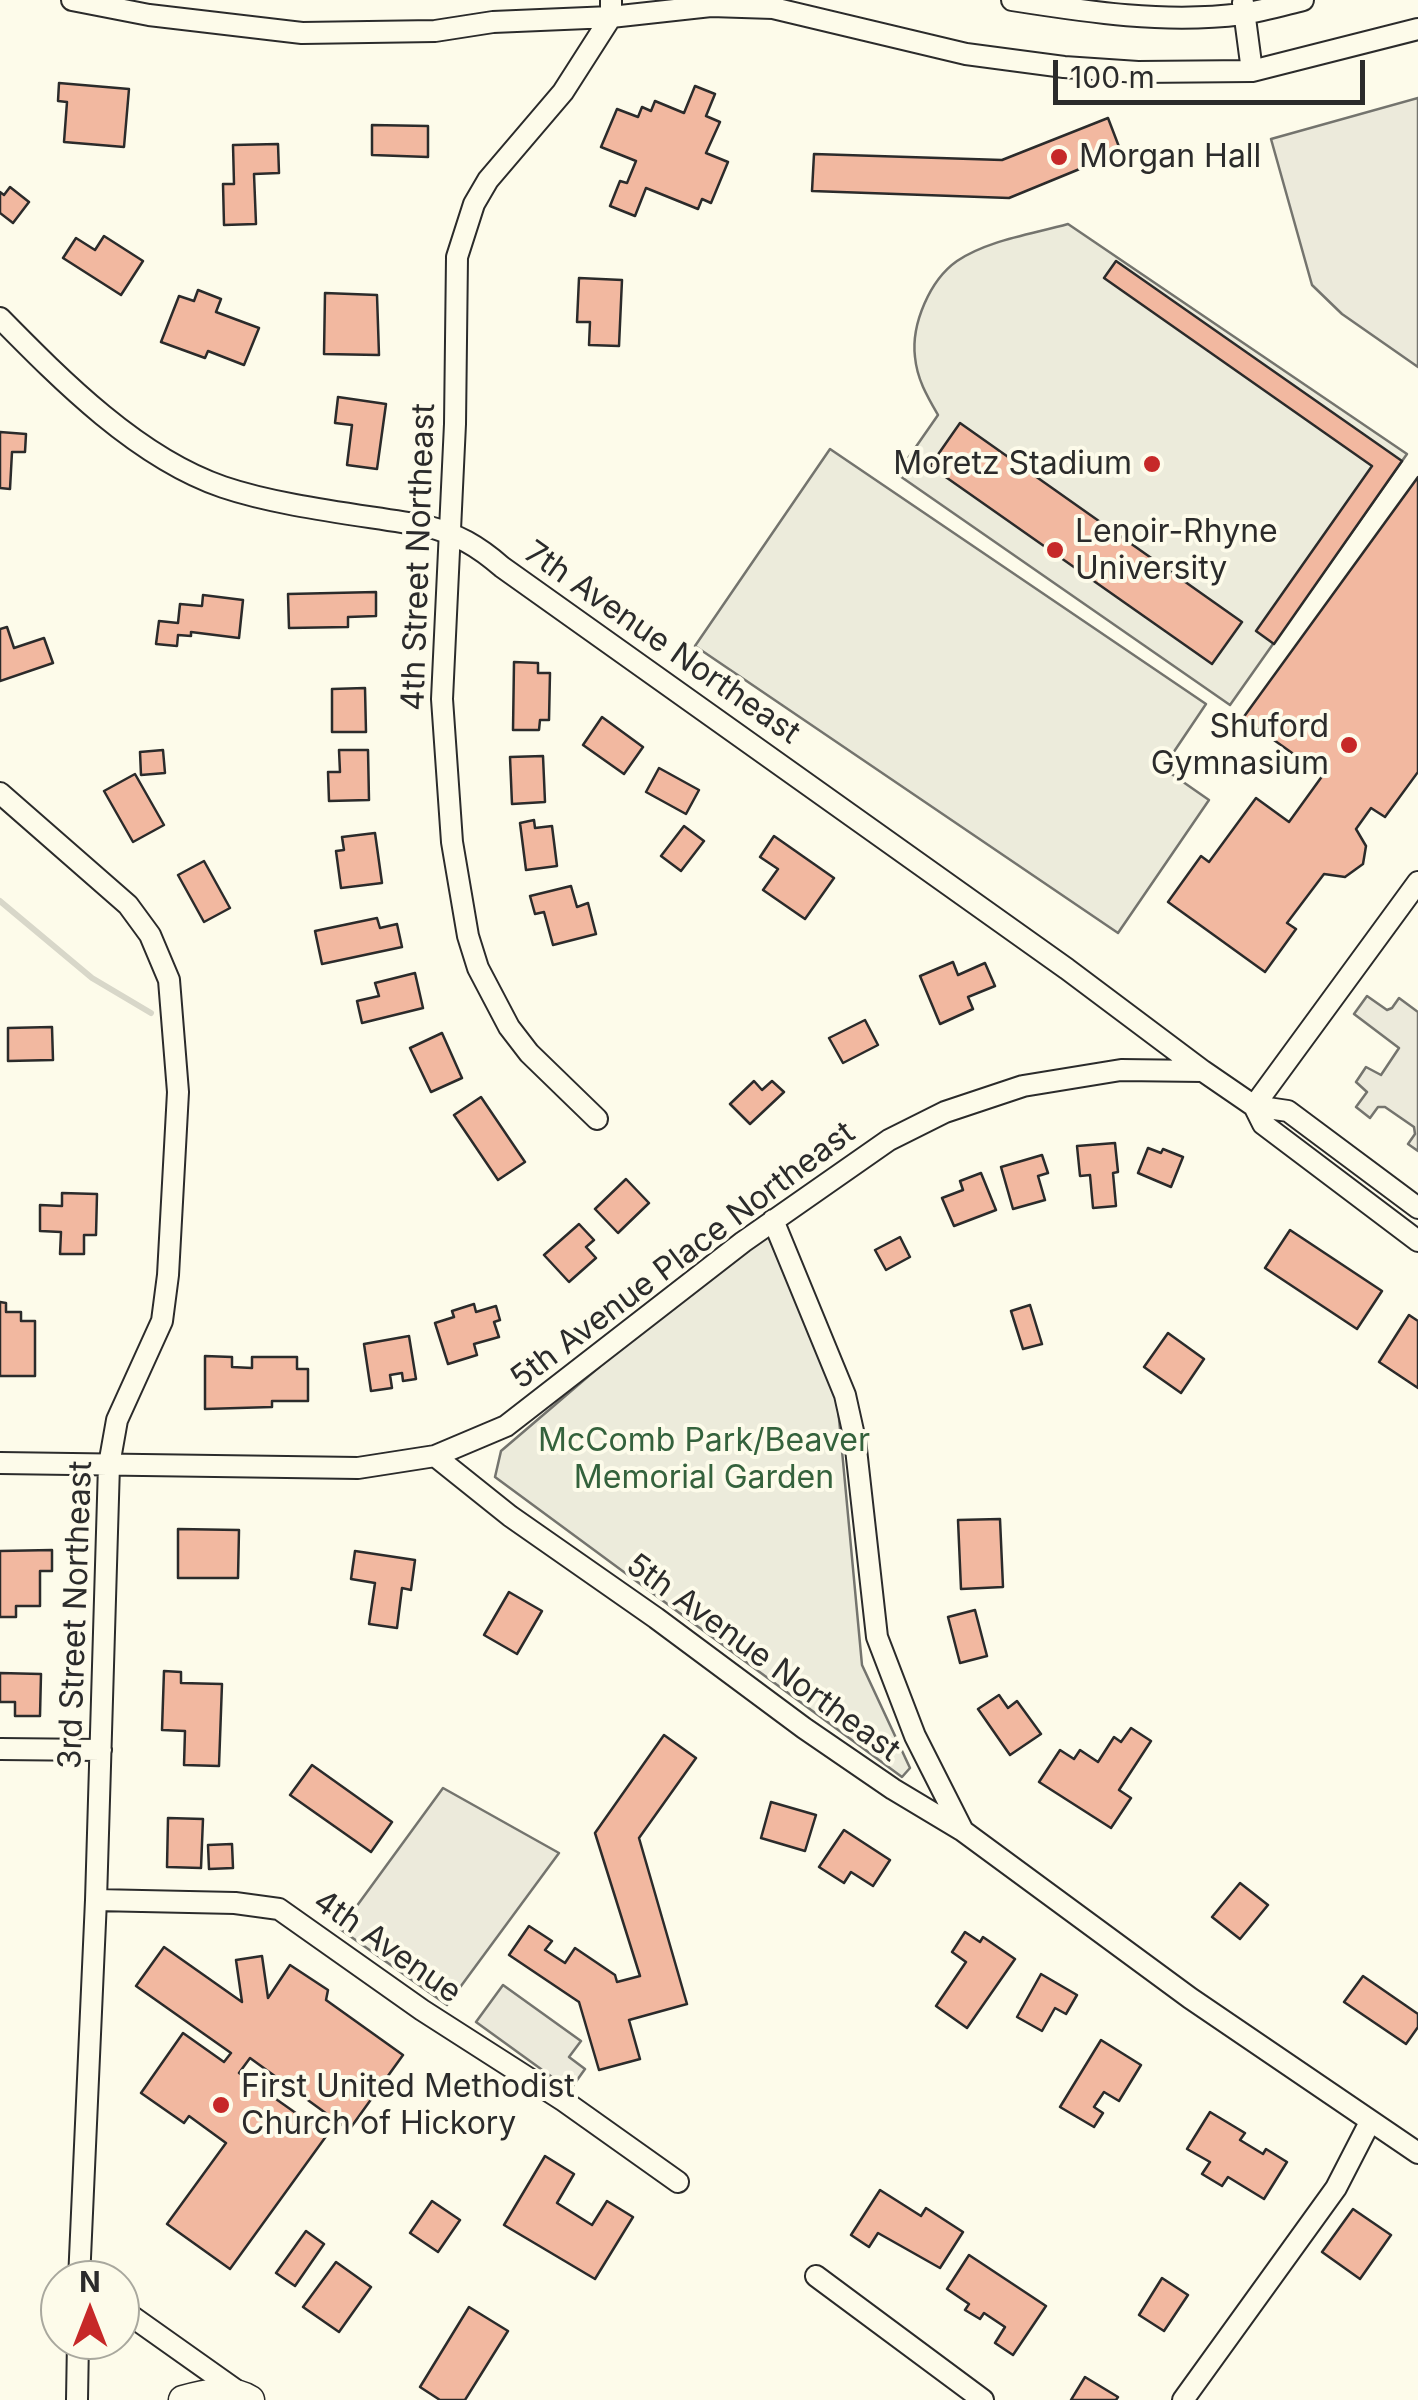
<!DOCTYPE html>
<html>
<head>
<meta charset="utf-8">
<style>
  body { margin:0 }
  #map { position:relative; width:1418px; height:2400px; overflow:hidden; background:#fdfbea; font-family:Inter,sans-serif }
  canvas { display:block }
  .north { position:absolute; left:40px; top:2260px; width:100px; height:100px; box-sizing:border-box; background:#fdfbea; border:2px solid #a9a89e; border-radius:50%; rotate:0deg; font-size:28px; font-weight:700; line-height:40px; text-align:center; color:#2b2b2b }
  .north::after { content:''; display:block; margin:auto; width:35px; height:45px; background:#c62828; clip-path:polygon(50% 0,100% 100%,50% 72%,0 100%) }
  .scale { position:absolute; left:1053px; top:60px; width:312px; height:45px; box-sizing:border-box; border:5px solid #2b2b2b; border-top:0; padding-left:12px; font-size:30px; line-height:35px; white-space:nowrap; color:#2b2b2b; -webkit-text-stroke:8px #fdfbea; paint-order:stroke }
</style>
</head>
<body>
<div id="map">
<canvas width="1418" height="2400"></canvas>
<div class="north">N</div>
<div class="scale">100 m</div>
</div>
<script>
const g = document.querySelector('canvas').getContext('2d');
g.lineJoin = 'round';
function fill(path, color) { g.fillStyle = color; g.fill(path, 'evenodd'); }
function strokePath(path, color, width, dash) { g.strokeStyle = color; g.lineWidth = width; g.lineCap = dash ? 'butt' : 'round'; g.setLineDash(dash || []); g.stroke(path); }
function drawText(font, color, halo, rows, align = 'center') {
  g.font = font + ' Inter,sans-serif'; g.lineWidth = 8; g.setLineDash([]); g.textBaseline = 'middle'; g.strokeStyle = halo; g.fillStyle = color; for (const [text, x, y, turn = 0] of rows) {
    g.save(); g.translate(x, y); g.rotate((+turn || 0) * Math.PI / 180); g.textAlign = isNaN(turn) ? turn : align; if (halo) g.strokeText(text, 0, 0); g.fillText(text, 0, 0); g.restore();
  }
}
const green = new Path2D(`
  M1068 224 1407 454 1230 705 897 474 938 415C927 396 917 379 915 357 911 324 930 280 957 261 988 240 1033 234 1068 224Z
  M830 449 1206 704 1163 768 1209 800 1118 933 695 646Z
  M764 1226 837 1397 862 1665 910 1768 902 1777 495 1477 501 1451Z`);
const parking = new Path2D(`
  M1418 98V367L1342 314 1312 285 1271 139Z
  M1367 996 1387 1010 1392 1008 1399 998 1418 1012V1151L1408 1144 1415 1134 1414 1127 1385 1107H1378L1370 1118 1356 1107 1367 1092 1356 1082 1366 1067 1381 1075 1399 1048 1354 1014Z
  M443 1788 559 1853 447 2005 340 1929Z
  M503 1985 581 2041 569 2057 585 2069 570 2090 476 2022Z`);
const stream = new Path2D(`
  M0 901 92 978 151 1013`);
const building = new Path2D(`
  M59 83 129 89 124 147 64 142 67 102 58 101Z
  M695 86 715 94 706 116 720 122 706 153 728 162 711 203 702 199 698 209 646 188 635 216 610 206 620 181 627 183 636 161 601 147 617 109 638 117 642 107 651 111 655 101 684 113Z
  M1108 118 1121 152 1009 198 812 191 814 154 1002 160Z
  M372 125 428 126V157L372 155Z
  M278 144 279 173 254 174 256 224 224 225 223 184H234L233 145Z
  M10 187 29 202 13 223 0 213V192L4 195Z
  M104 236 143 261 121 295 63 258 76 238 95 250Z
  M1116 261 1402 461 1274 644 1256 631 1372 466 1104 278Z
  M579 278 622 280 619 346 589 345 590 322H577Z
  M198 290 221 299 216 312 259 328 244 365 208 351 205 358 161 342 179 296 194 301Z
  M325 293 377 295 379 355 324 354Z
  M338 397 386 404 377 469 347 465 352 425 335 423Z
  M960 423 1242 622 1212 664 930 466Z
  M0 432 26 434 25 452H12L10 489 0 488Z
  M1418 477V772L1385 817 1371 808 1356 829 1366 846 1363 864 1345 877 1324 874 1287 923 1296 929 1265 972 1168 902 1201 856 1209 862 1256 798 1289 822 1323 775 1243 718Z
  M376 592V616L348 617V627L289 628 288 594Z
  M203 595 243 600 239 638 191 632V636L178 635 177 646 156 644 159 621 178 623 180 604 202 606Z
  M7 627 14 648 44 638 53 663 0 681V629Z
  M514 662 538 663V673H550L549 720H540L539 730H513Z
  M365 688 366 732H332V689Z
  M602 717 643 747 624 774 583 745Z
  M163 750 165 773 141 775 140 752Z
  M339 750H368L369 800 329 801 328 772H340Z
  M543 756 545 802 512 804 510 757Z
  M659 768 699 790 686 814 646 792Z
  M135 774 164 825 133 842 104 791Z
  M534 820 535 828 552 826 557 866 526 870 520 823Z
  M684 826 704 841 681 871 661 856Z
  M375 833 382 883 341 888 336 851 344 850 342 837Z
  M774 836 834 878 805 919 763 890 778 869 760 857Z
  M204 861 230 908 204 922 178 875Z
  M571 886 577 907 588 903 596 934 553 945 544 912 535 914 530 896Z
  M377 918 380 928 397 924 402 947 322 964 315 931Z
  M953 962 958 975 985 963 995 986 968 997 973 1009 940 1024 920 976Z
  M415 973 423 1008 362 1023 357 1001 379 996 375 983Z
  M865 1020 878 1045 843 1063 829 1038Z
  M52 1027 53 1060 8 1061V1028Z
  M442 1033 462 1078 431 1092 410 1048Z
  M754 1081 762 1090 772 1081 784 1092 750 1124 730 1104Z
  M481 1097 525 1162 498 1180 454 1115Z
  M1115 1143 1118 1172 1113 1173 1116 1206 1093 1208 1090 1175 1080 1176 1077 1146Z
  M1148 1148 1161 1153 1163 1149 1183 1157 1171 1187 1138 1173Z
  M1042 1155 1048 1173 1038 1176 1045 1200 1013 1209 1001 1167Z
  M981 1173 996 1210 954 1226 942 1198 963 1190 960 1181Z
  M626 1179 649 1203 618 1233 595 1209Z
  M62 1193 97 1194 96 1235H84V1254H60L61 1232 40 1231V1205L62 1206Z
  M579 1224 594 1240 586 1247 596 1258 569 1282 544 1255Z
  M1290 1230 1382 1291 1357 1329 1265 1268Z
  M900 1237 910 1257 886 1270 875 1250Z
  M0 1302 6 1303V1312H21V1321H35V1376H0Z
  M474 1304 476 1312 496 1306 500 1320 494 1322 499 1337 474 1344 477 1355 448 1364 435 1323 454 1317 452 1311Z
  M1030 1305 1042 1344 1023 1349 1011 1311Z
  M1409 1315 1418 1321V1388L1379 1362Z
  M1168 1333 1204 1359 1181 1393 1144 1367Z
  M409 1336 416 1379 403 1381 402 1373 390 1375 392 1388 371 1391 364 1344Z
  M205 1356 232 1357V1367L252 1368V1357H297V1369H308V1401H272V1407L205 1409Z
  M1000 1519 1003 1587 961 1589 958 1520Z
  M178 1529 239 1530 238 1578H178Z
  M52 1550V1571H40V1606H16V1617H0V1551Z
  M355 1551 415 1560 411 1590 402 1588 397 1628 369 1624 375 1583 351 1579Z
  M509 1592 542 1611 517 1654 484 1635Z
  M975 1610 987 1656 960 1663 948 1617Z
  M164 1671 181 1672V1683L222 1684 219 1766 184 1765 185 1731 162 1730Z
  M0 1673 41 1674 40 1716H15V1702H0Z
  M999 1695 1008 1708 1017 1701 1041 1734 1010 1755 978 1709Z
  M1131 1728 1151 1741 1119 1790 1131 1798 1111 1828 1039 1782 1060 1750 1074 1759 1080 1750 1098 1762 1114 1737 1121 1742Z
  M664 1735 696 1758 639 1838 687 2004 629 2020 640 2059 599 2070 579 2002 509 1955 529 1926 552 1941 545 1950 565 1963 575 1948 615 1975 617 1982 640 1976 595 1833Z
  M312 1765 392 1822 371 1852 290 1795Z
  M771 1802 816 1815 805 1851 761 1838Z
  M168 1818 203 1819 201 1868 167 1867Z
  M844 1830 890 1860 873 1886 851 1872 844 1883 819 1867Z
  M232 1844 233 1868 209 1869 208 1845Z
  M1240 1883 1268 1905 1240 1939 1212 1917Z
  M965 1932 980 1942 983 1937 1015 1959 967 2028 936 2006 966 1962 952 1952Z
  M164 1947 242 2002 236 1960 262 1956 268 1998 290 1965 328 1990 326 2000 403 2055 349 2130 250 2058 239 2073 327 2135 230 2269 167 2224 226 2143 189 2116 184 2123 141 2093 183 2033 224 2062 231 2053 136 1986Z
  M1041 1974 1077 1995 1066 2014 1055 2008 1042 2031 1017 2017Z
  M1363 1976 1418 2014V2027L1406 2044 1344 2002Z
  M1101 2040 1141 2065 1119 2101 1104 2092 1094 2107 1103 2113 1094 2127 1060 2107Z
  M1210 2112 1245 2133 1240 2140 1263 2154 1266 2149 1287 2162 1264 2199 1228 2177 1222 2186 1202 2174 1210 2162 1187 2149Z
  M545 2156 574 2174 557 2203 592 2225 607 2201 633 2217 595 2279 504 2225Z
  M880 2190 921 2216 926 2208 963 2232 940 2268 878 2233 869 2247 851 2235Z
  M432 2201 460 2220 438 2252 410 2233Z
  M1353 2209 1391 2235 1360 2279 1322 2252Z
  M306 2231 324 2244 295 2286 276 2273Z
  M969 2255 1046 2306 1013 2355 995 2343 1005 2327 984 2313 980 2319 965 2310 969 2304 947 2289Z
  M336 2262 371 2287 339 2332 303 2307Z
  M1162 2278 1188 2295 1164 2331 1139 2315Z
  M469 2307 508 2331 465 2400H440L420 2387Z
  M1085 2377 1118 2397 1116 2400H1071Z`);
const street = new Path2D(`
  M72 0 149 15 302 33 435 31 493 22 611 17 711 6 773 8 966 54 1064 67 1138 72 1252 71 1418 29
  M1012 0C1088 12 1166 24 1242 14 1263 11 1283 5 1303 0
  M1243 3 1252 71
  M0 318C62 381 138 458 223 487 282 507 363 515 426 526 457 534 478 546 502 567L1067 969 1203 1071 1254 1106 1288 1111 1418 1208
  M0 793 128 905 150 935 169 980 178 1092 168 1275 162 1321 117 1420 109 1465 96 1900 79 2280
  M1254 1106 1418 882
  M1254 1106 1263 1124 1418 1241
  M597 1119 529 1053 509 1027 478 968 468 936 452 842 442 699 455 424 457 257 474 204 488 180 563 92 611 17V0
  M773 1220 845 1395 855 1440 877 1637 915 1736 962 1829
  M435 1456 506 1426 743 1242 889 1140 945 1112 1023 1086 1121 1070 1203 1071
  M0 1463 358 1468 435 1456 510 1516 656 1618 804 1728 893 1789 963 1831 1190 1998 1418 2153
  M0 1749 101 1750
  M96 1900 235 1903 279 1909 422 2010 564 2101 678 2182
  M816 2276 983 2400
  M120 2308 240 2393
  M77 2400 78 2340
  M1183 2400 1336 2188 1370 2122`);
const secondary = new Path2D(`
  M183 2400C204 2394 232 2388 250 2400`);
const markers = [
  [1059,157,10,"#c62828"],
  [1152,464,10,"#c62828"],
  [1055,550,10,"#c62828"],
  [1349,745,10,"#c62828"],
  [221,2105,10,"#c62828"]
];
const poiNames = [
  ["Morgan Hall",1079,157],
  ["Moretz Stadium",1132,464,"right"],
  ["Lenoir-Rhyne",1075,532],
  ["University",1075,569],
  ["Shuford",1329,727,"right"],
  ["Gymnasium",1329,764,"right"],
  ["First United Methodist",241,2087],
  ["Church of Hickory",241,2124]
];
const streetNames = [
  ["4th Street Northeast",419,557,-88],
  ["7th Avenue Northeast",662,643,35],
  ["5th Avenue Place Northeast",683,1256,-37],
  ["3rd Street Northeast",76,1615,-88],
  ["5th Avenue Northeast",763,1658,36],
  ["4th Avenue",387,1947,35]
];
const parkNames = [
  ["McComb Park/Beaver",704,1441],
  ["Memorial Garden",704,1478]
];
fill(green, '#ecebdb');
strokePath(green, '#74746e', 2.5);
fill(parking, '#eceadb');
strokePath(parking, '#74746e', 2.5);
strokePath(stream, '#d8d7c9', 6);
fill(building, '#f2b8a0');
strokePath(building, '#2b2b2b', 2.5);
strokePath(street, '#2b2b2b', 24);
strokePath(secondary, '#2b2b2b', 31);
strokePath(street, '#fdfbea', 20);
strokePath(secondary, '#fdfbea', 28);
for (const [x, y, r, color] of markers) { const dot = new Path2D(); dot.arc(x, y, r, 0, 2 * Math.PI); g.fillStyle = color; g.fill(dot); strokePath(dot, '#fdfbea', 4); }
drawText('32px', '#2b2b2b', '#fdfbea', poiNames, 'left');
drawText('32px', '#2b2b2b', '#fdfbea', streetNames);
drawText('32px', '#34623c', '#fdfbea', parkNames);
</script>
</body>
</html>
